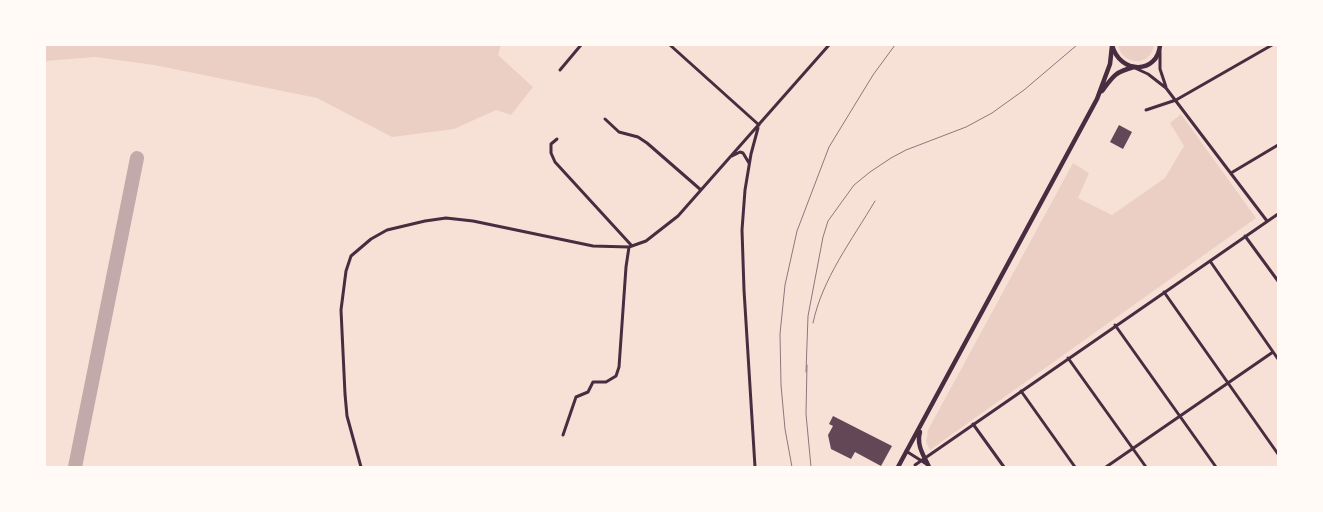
<!DOCTYPE html>
<html>
<head>
<meta charset="utf-8">
<style>
  body { margin:0 }
  #map { position:relative; width:1323px; height:512px; overflow:hidden; background:#f7e1d7; font-family:"Noto Sans",sans-serif }
  canvas { display:block }
  .frame { position:absolute; inset:0; border:46px solid #fffaf5; pointer-events:none }
</style>
</head>
<body>
<div id="map">
<canvas width="1323" height="512"></canvas>
<div class="frame"></div>
</div>
<script>
const g = document.querySelector('canvas').getContext('2d');
g.lineJoin = 'round';
function fill(path, color) { g.fillStyle = color; g.fill(path, 'evenodd'); }
function strokePath(path, color, width, dash) { g.strokeStyle = color; g.lineWidth = width; g.lineCap = dash ? 'butt' : 'round'; g.setLineDash(dash || []); g.stroke(path); }
const green = new Path2D(`
  M45 45H501L498 55 533 87 511 115 496 110 454 129 392 137 317 98 154 65 95 57 45 61Z
  M1118 45H1154C1151 67 1122 66 1118 45Z
  M1181 114 1256 218 930 450 926 442 928 430 1073 163 1089 173 1078 198 1112 215 1165 178 1184 146 1170 123Z`);
const taxiway = new Path2D(`
  M75 467 137 158`);
const building = new Path2D(`
  M1119 125 1132 132 1123 149 1110 142Z
  M833 416 892 446 881 466 855 452 851 459 831 449 828 435 833 426 829 424Z`);
const minor = new Path2D(`
  M670 45 759 125
  M1160 52V69L1166 87
  M1135 68 1148 74 1166 88 1267 221
  M560 70 581 45
  M1146 110 1176 100 1272 45
  M605 119 619 132 638 137 647 143 701 190
  M557 139 551 144V153L555 162 632 246
  M732 156 740 152 743 153 749 163
  M1231 173 1278 145
  M1245 236 1278 281
  M1210 261 1278 359
  M1164 292 1278 454
  M1115 325 1216 467
  M1068 358 1146 467
  M1021 391 1075 467
  M973 424 1004 467
  M563 435 576 397 588 392 593 382H606L616 376 619 367 626 267 629 247
  M906 451 928 465
  M915 465 1278 214
  M361 467 347 416 345 394 341 310 346 271 351 256 371 239 387 230 425 221 446 218 473 221 593 246 629 247 646 241 678 216 829 45
  M755 467 744 290 742 230 745 190 751 154 758 128
  M1106 467 1273 352`);
const secondary = new Path2D(`
  M1102 91C1113 76 1115 72 1134 67
  M920 432C916 445 924 456 929 467
  M898 467 1097 99 1110 64 1112 46`);
const primary = new Path2D(`
  M1112 45C1120 75 1158 74 1160 45`);
const rail = new Path2D(`
  M813 323C822 279 852 240 875 201
  M807 365 806 414 811 467
  M806 372 808 316 823 237 828 221 854 185 870 172 891 158 906 150 966 127 992 113 1024 90 1077 45
  M792 467 785 429 781 385 780 334 785 285 797 231 829 147 873 75 895 45`);
fill(green, '#ebcfc5');
strokePath(taxiway, '#c3aaaa', 14);
fill(building, '#644757');
strokePath(minor, '#4a2c40', 3);
strokePath(secondary, '#4a2c40', 4.5);
strokePath(primary, '#4a2c40', 4.5);
strokePath(rail, '#8f747c', 1);
</script>
</body>
</html>
